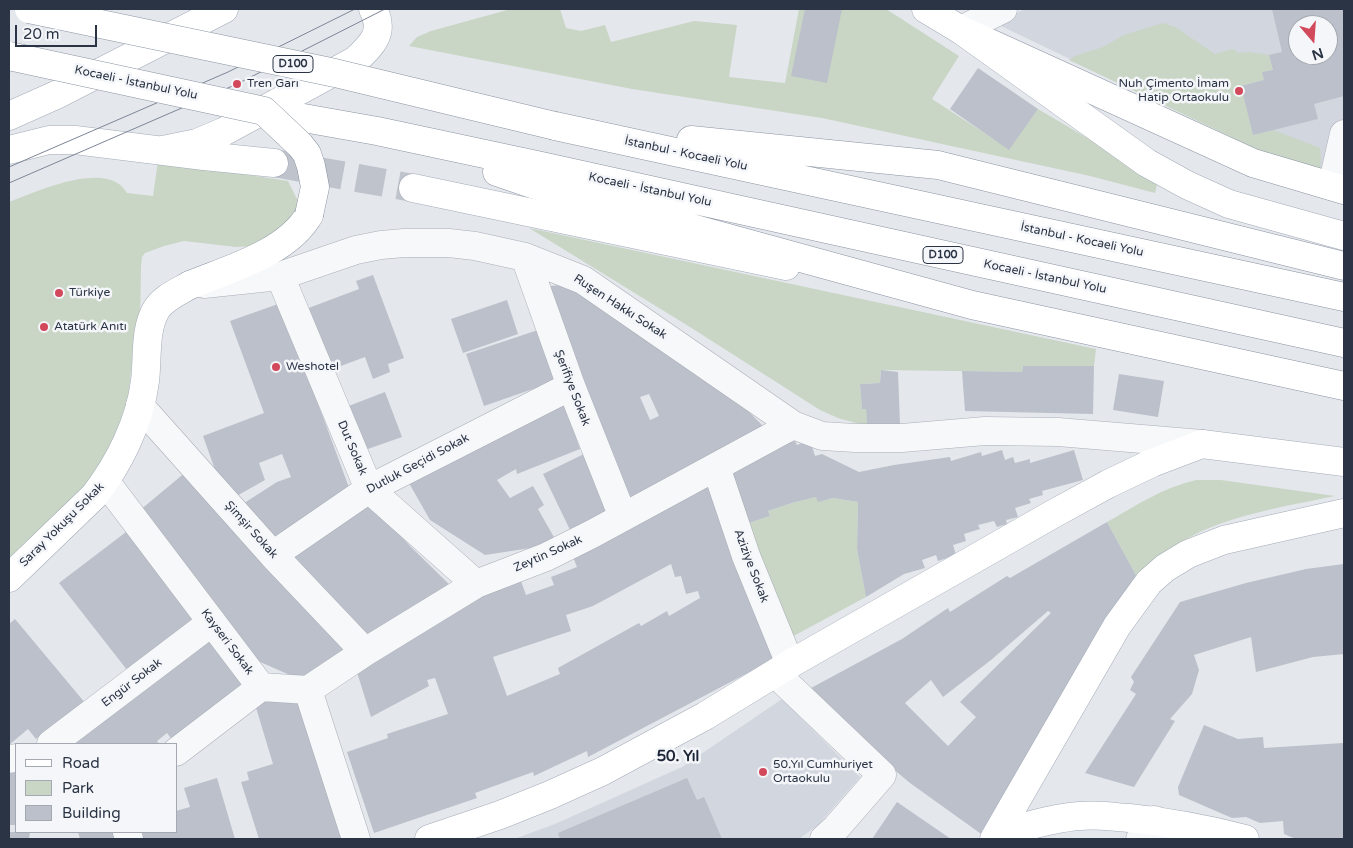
<!DOCTYPE html>
<html>
<head>
<meta charset="utf-8">
<style>
  body { margin:0 }
  #map { position:relative; width:1353px; height:848px; overflow:hidden; background:#e4e7ec; font-family:"Varela Round",sans-serif }
  canvas { display:block }
  .frame { position:absolute; inset:0; border:10px solid #2b3445; pointer-events:none }
  .legend { position:absolute; left:15px; top:743px; width:162px; height:90px; box-sizing:border-box; background:#f4f6f9; border:1px solid #a4a8b1; margin:0; padding:6px 9px; list-style:none; font-size:15px; color:#2b3445 }
  .legend li { display:flex; align-items:center; gap:10px; height:25px }
  .legend b { width:25px; border:1px solid #a4a8b1 }
  .north { position:absolute; left:1288px; top:15px; width:50px; height:50px; box-sizing:border-box; background:#f4f6f9; border:1px solid #a4a8b1; border-radius:50%; rotate:162deg; font-size:14px; font-weight:700; line-height:20px; text-align:center; color:#2b3445 }
  .north::after { content:''; display:block; margin:auto; width:18px; height:22px; background:#d1495b; clip-path:polygon(50% 0,100% 100%,50% 72%,0 100%) }
  .scale { position:absolute; left:15px; top:25px; width:82px; height:22px; box-sizing:border-box; border:2px solid #2b3445; border-top:0; padding-left:6px; font-size:15px; line-height:18px; white-space:nowrap; color:#2b3445; -webkit-text-stroke:4px #f4f6f9; paint-order:stroke }
</style>
</head>
<body>
<div id="map">
<canvas width="1353" height="848"></canvas>
<div class="frame"></div>
<ul class="legend">
<li><b style="height:6px;background:#fff"></b>Road</li>
<li><b style="height:14px;background:#c9d6c5"></b>Park</li>
<li><b style="height:14px;background:#bbc0ca"></b>Building</li>
</ul>
<div class="north">N</div>
<div class="scale">20 m</div>
</div>
<script>
const g = document.querySelector('canvas').getContext('2d');
g.lineJoin = 'round';
function fill(path, color) { g.fillStyle = color; g.fill(path, 'evenodd'); }
function strokePath(path, color, width, dash) { g.strokeStyle = color; g.lineWidth = width; g.lineCap = dash ? 'butt' : 'round'; g.setLineDash(dash || []); g.stroke(path); }
function drawText(font, color, halo, rows, align = 'center') {
  g.font = font + ' "Varela Round",sans-serif'; g.lineWidth = 5; g.setLineDash([]); g.textBaseline = 'middle'; g.strokeStyle = halo; g.fillStyle = color; for (const [text, x, y, turn = 0] of rows) {
    g.save(); g.translate(x, y); g.rotate((+turn || 0) * Math.PI / 180); g.textAlign = isNaN(turn) ? turn : align; if (halo) g.strokeText(text, 0, 0); g.fillText(text, 0, 0); g.restore();
  }
}
const built = new Path2D(`
  M1025 9H1344V178L1261 151 995 23ZM1298 25H1328V55H1298Z
  M782 699 860 777 818 825 799 839H514L555 824 682 767Z`);
const green = new Path2D(`
  M511 9H560L566 28 581 31 605 25 611 42 694 21 737 25 729 77 785 83 799 9H886L959 56 932 99 1009 149 1038 109 1158 180 1155 193 1090 176 822 118 632 89 409 46 417 37 431 31Z
  M1163 23 1175 27 1215 54 1233 49 1238 53 1249 52 1269 55 1273 70 1262 72 1264 80 1241 86 1253 135 1273 130 1320 148 1321 160 1320 169 1261 151 1069 60 1075 56 1103 47 1124 35Z
  M158 161 288 181 298 201 296 212 288 224 252 246 236 247 184 241 164 246 145 253 142 257 141 267 140 328 133 354 128 399 114 439 104 459 82 489 9 558V202C36 192 92 166 119 184 122 186 125 190 127 193L153 196Z
  M529 228 1096 349 1094 366H1023L1022 372 881 370 880 383 860 384 862 409H866L867 426 838 418 820 410 690 327Z
  M1196 480H1221L1335 496C1288 506 1227 515 1185 540 1169 549 1153 567 1138 579L1107 522C1137 505 1162 488 1196 480Z
  M816 497 821 501 833 498 858 502 857 549 866 597 786 640 746 524 770 516 768 511 792 503Z`);
const building = new Path2D(`
  M805 9H842L827 83 791 76Z
  M1272 9H1344V96L1314 104 1318 119 1253 135 1241 86 1264 80 1262 72 1273 70 1269 55 1282 52ZM1298 25H1328V55H1298Z
  M978 68 1038 109 1009 150 950 109Z
  M373 275 404 358 388 364 390 372 373 379 365 357 330 370 306 309 359 289 356 281Z
  M568 284 744 407 766 429 627 503 571 352 572 349 564 346 548 296 551 286ZM649 394 659 416 650 420 640 397Z
  M507 300 518 334 463 353 451 319Z
  M281 303 351 493 272 543 238 507 277 482 291 477 282 454 259 463 265 480 233 498 218 478 203 436 264 413 230 321Z
  M538 330 556 381 484 406 466 354Z
  M1023 366H1094L1093 414 965 411 962 371 1022 372Z
  M881 370 898 372 900 424 867 426 866 409H862L860 384 880 383Z
  M1119 374 1164 381 1158 417 1113 410Z
  M385 392 402 437 362 451 346 407Z
  M564 402 580 449 517 474 516 469 497 480 510 498 533 486 544 505 538 509 555 539 544 546 485 555 430 520 405 476Z
  M795 441 797 445 805 442 812 446 815 456 822 454 859 472 894 465 950 457 951 461 981 452 982 456 1002 450 1005 460 1013 457 1015 463 1030 459V463L1074 450 1083 480 1042 491 1043 495 1029 499 1031 503 1015 508 1018 517 1006 520 1007 524 997 527 994 521 978 525 980 529 964 534 966 541 953 545 956 555 938 561 936 555 922 560 925 568 904 574 866 597 857 549 858 502 833 498 818 502 816 497 792 503 768 511 770 516 746 524 729 476 772 448Z
  M586 453 607 516 572 534 543 474Z
  M187 471 352 652 308 683 258 661 139 511Z
  M710 483 780 656 588 757 587 751 534 776 533 772 475 793 477 798 374 833 347 752 388 738 387 734 448 714 435 678 427 680 429 686 371 717 356 669 472 597 521 581 526 595 554 585 551 577 577 567 573 557ZM671 564 675 577 681 576 686 594 698 591 700 598 669 616 667 611 641 626 639 623 558 668 560 674 507 696 493 657 571 631 566 615 593 606Z
  M365 498 412 548 454 589 369 640 290 555Z
  M1107 522 1138 579 984 836 910 783 861 742 811 688 902 639 948 608 950 612 1007 576 1010 578ZM1048 611 1051 613 960 702 976 717 948 746 905 703 931 680 943 697 991 660Z
  M130 529 201 621 131 675 59 583Z
  M1344 564V654L1313 657 1256 672 1251 637 1194 655 1199 670 1192 694 1170 719 1175 721 1134 787 1085 773 1136 694 1130 690 1134 682 1131 677 1180 602 1246 583 1306 569Z
  M15 619 86 704 66 721 62 718 36 739 28 729 9 745V624Z
  M209 637 245 686 173 741 167 733 157 741 159 744H66Z
  M295 695 313 751 317 749 347 839H259L241 782 249 780 247 772 273 764 254 701Z
  M1204 725 1238 739 1263 737 1264 748 1343 743 1344 839H1296L1284 834 1283 821 1260 823 1246 817 1232 818 1179 795 1178 787Z
  M9 769H16V825H9Z
  M217 778 235 839H141L139 832H176V811L190 807 184 788Z
  M687 778 697 800 704 797 722 839H560L558 833Z
  M897 802 951 839H872Z
  M9 832H30L29 839H9Z
  M78 832H114L115 839H80Z`);
const majorTunnel = new Path2D(`
  M274 163 413 188`);
const minor = new Path2D(`
  M961 30 1003 9
  M1332 186 1344 134
  M525 257 571 386 623 517
  M280 276 369 489 476 584
  M204 284 280 276 356 250 381 245 404 243H449L475 246 525 257 583 280 793 425 822 436 855 438H902L985 431 1058 432 1202 444
  M140 406 273 555 365 652
  M716 467 746 556 790 664
  M105 481 261 687
  M273 555 369 489 571 386
  M776 674 882 775 836 828 824 839
  M261 687 308 690
  M308 690 365 652 476 584 546 557 592 534 793 425
  M308 690 356 839
  M51 744 212 622
  M176 752 261 687
  M9 759 16 758
  M127 832 129 839
  M1140 839 1155 820 1165 839`);
const major = new Path2D(`
  M926 9 961 30 1147 163 1187 185 1229 204 1344 236
  M9 116 56 95 224 9
  M9 150 49 140H75L204 156 274 163
  M163 150 197 143 223 132 356 60C373 44 385 32 373 9
  M413 188 786 266
  M9 578 94 496C119 464 140 422 145 381 148 358 144 331 156 310 163 298 178 292 190 285
  M997 834C1024 827 1052 818 1079 816 1096 814 1113 817 1129 818 1168 822 1207 829 1245 839
  M429 839 500 815 550 795 603 771 705 716 790 664 1053 514 1108 484 1152 463 1202 444 1344 462
  M994 839 1117 626 1149 582 1165 568 1188 554 1224 540 1344 513`);
const highway = new Path2D(`
  M961 30 1253 163 1344 190
  M264 111 377 131 541 166 1344 343
  M555 126 1344 297
  M691 140 938 165 1344 266
  M497 172 535 185 972 305 1344 386
  M190 285C229 269 287 253 309 215`);
const tram = new Path2D(`
  M9 167 228 72 355 9
  M9 183 237 84 385 9`);
const highwayBridge = new Path2D(`
  M29 9 335 73 555 126
  M9 56 264 111 300 145 307 154 311 166 315 187 309 215`);
const markers = [
  [237,84,5,"#d1495b"],
  [1239,91,5,"#d1495b"],
  [59,293,5,"#d1495b"],
  [44,327,5,"#d1495b"],
  [276,367,5,"#d1495b"],
  [763,772,5,"#d1495b"]
];
const shields = [
  [293,64,40],
  [943,255,40]
];
const shieldNames = [
  ["D100",293,64],
  ["D100",943,255]
];
const streetNames = [
  ["Kocaeli - İstanbul Yolu",136,83,12],
  ["İstanbul - Kocaeli Yolu",686,154,12],
  ["Kocaeli - İstanbul Yolu",650,190,12],
  ["İstanbul - Kocaeli Yolu",1082,240,12],
  ["Kocaeli - İstanbul Yolu",1045,277,12],
  ["Ruşen Hakkı Sokak",620,307,33],
  ["Şerifiye Sokak",572,388,69],
  ["Dut Sokak",352,448,67],
  ["Dutluk Geçidi Sokak",418,464,-28],
  ["Saray Yokuşu Sokak",62,525,-45],
  ["Şimşir Sokak",251,530,48],
  ["Zeytin Sokak",548,554,-24],
  ["Aziziye Sokak",751,566,69],
  ["Kayseri Sokak",227,642,53],
  ["Engür Sokak",132,683,-37]
];
const poiNames = [
  ["Tren Garı",247,84],
  ["Nuh Çimento İmam",1229,84,"right"],
  ["Hatip Ortaokulu",1229,98,"right"],
  ["Türkiye",69,293],
  ["Atatürk Anıtı",54,327],
  ["Weshotel",286,367],
  ["50.Yıl Cumhuriyet",773,765],
  ["Ortaokulu",773,779]
];
const quarterNames = [
  ["50. Yıl",678,757]
];
fill(built, '#d2d6de');
fill(green, '#c9d6c5');
fill(building, '#bbc0ca');
strokePath(majorTunnel, '#bfc3cb', 28, [28, 14]);
strokePath(minor, '#a9aeb7', 29);
strokePath(major, '#a3abb8', 29);
strokePath(highway, '#8b94a3', 29);
strokePath(minor, '#f7f8fa', 28);
strokePath(major, '#fff', 28);
strokePath(highway, '#fff', 28);
strokePath(tram, '#7d8696', 1);
strokePath(highwayBridge, '#8b94a3', 29, []);
strokePath(highwayBridge, '#fff', 28);
for (const [x, y, r, color] of markers) { const dot = new Path2D(); dot.arc(x, y, r, 0, 2 * Math.PI); g.fillStyle = color; g.fill(dot); strokePath(dot, '#f4f6f9', 2); }
for (const [x, y, w] of shields) { const box = new Path2D(); box.roundRect(x - w / 2, y - 8.5, w, 17, 4); g.fillStyle = '#f4f6f9'; g.fill(box); strokePath(box, '#2b3445', 1); }
drawText('bold 11px', '#2b3445', null, shieldNames);
drawText('12px', '#2b3445', '#f4f6f9', streetNames);
drawText('12px', '#2b3445', '#f4f6f9', poiNames, 'left');
drawText('bold 15px', '#1d2536', '#f4f6f9', quarterNames);
</script>
</body>
</html>
